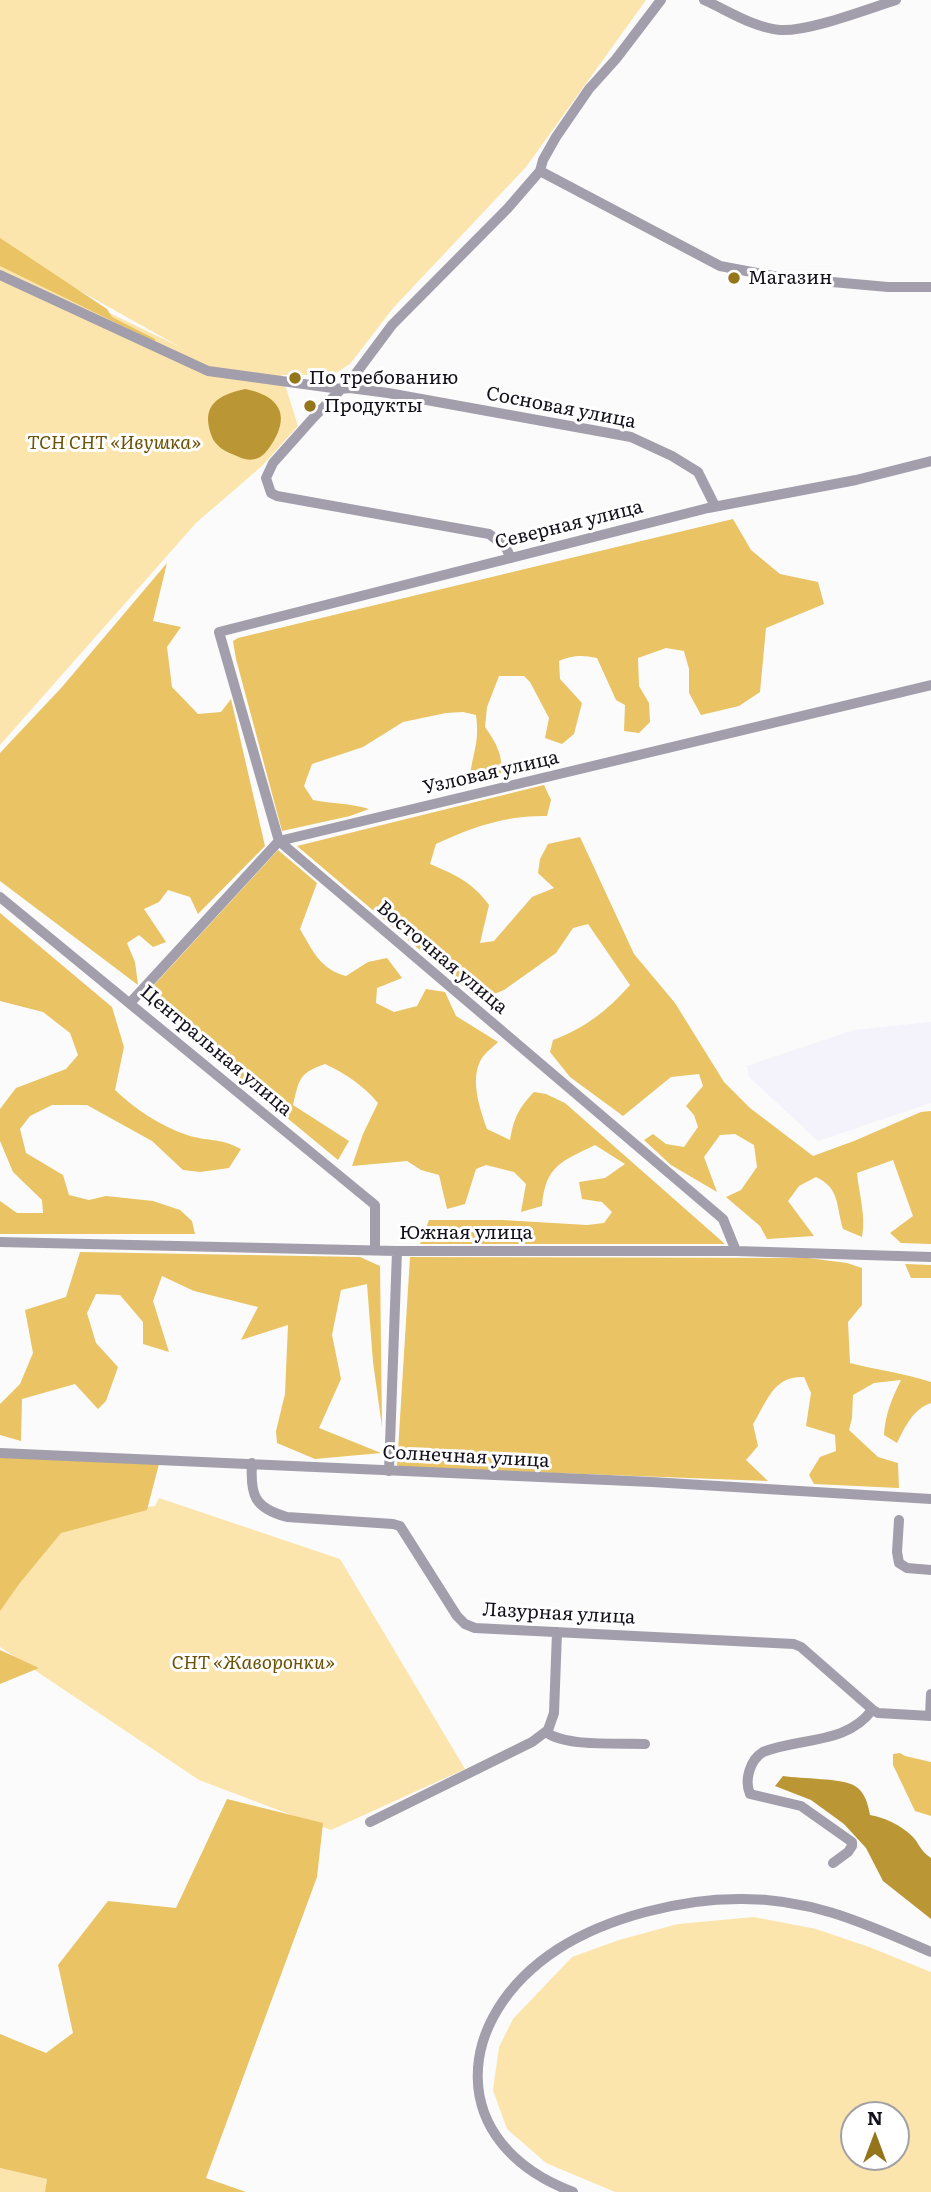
<!DOCTYPE html>
<html>
<head>
<meta charset="utf-8">
<style>
  body { margin:0 }
  #map { position:relative; width:931px; height:2192px; overflow:hidden; background:#fafbfa; font-family:Literata,serif }
  canvas { display:block }
  .north { position:absolute; left:840px; top:2101px; width:70px; height:70px; box-sizing:border-box; background:#fff; border:2px solid #a1a0a4; border-radius:50%; rotate:0deg; font-size:19px; font-weight:700; line-height:28px; text-align:center; color:#14111c }
  .north::after { content:''; display:block; margin:auto; width:24px; height:32px; background:#94751c; clip-path:polygon(50% 0,100% 100%,50% 72%,0 100%) }
</style>
</head>
<body>
<div id="map">
<canvas width="931" height="2192"></canvas>
<div class="north">N</div>
</div>
<script>
const g = document.querySelector('canvas').getContext('2d');
g.lineJoin = 'round';
function fill(path, color) { g.fillStyle = color; g.fill(path, 'evenodd'); }
function strokePath(path, color, width, dash) { g.strokeStyle = color; g.lineWidth = width; g.lineCap = dash ? 'butt' : 'round'; g.setLineDash(dash || []); g.stroke(path); }
function drawText(font, color, halo, rows, align = 'center') {
  g.font = font + ' Literata,serif'; g.lineWidth = 6; g.setLineDash([]); g.textBaseline = 'middle'; g.strokeStyle = halo; g.fillStyle = color; for (const [text, x, y, turn = 0] of rows) {
    g.save(); g.translate(x, y); g.rotate((+turn || 0) * Math.PI / 180); g.textAlign = isNaN(turn) ? turn : align; if (halo) g.strokeText(text, 0, 0); g.fillText(text, 0, 0); g.restore();
  }
}
const built = new Path2D(`
  M931 1022V1103L818 1141 749 1077 747 1066 854 1030Z`);
const green = new Path2D(`
  M0 0H646L526 167 394 307 350 364 333 375H282L298 426 262 466 196 523 0 745V260L180 347 0 246Z
  M159 1498 340 1559 465 1769 331 1830 199 1780 0 1647V1600L47 1539 111 1511 155 1506Z
  M754 1917 816 1929 869 1947 931 1972V2192H615L546 2163 507 2129 493 2090 499 2047 513 2019 572 1957 619 1940 678 1924ZM854 2115H896V2157H854Z
  M0 2168 47 2179 45 2192H0Z`);
const forest = new Path2D(`
  M0 238 107 309 112 317 155 339V342L0 266Z
  M733 519 751 550 780 574 818 582 824 604 766 628 760 692 739 706 701 715 689 693V669L684 651 666 648 638 658 639 686 649 703 650 722 639 733 624 731 625 705 616 700 597 658C583 655 572 655 559 661L560 679 582 703 574 734 562 744 545 738 549 718 530 682 524 676H499L487 707 485 727C496 743 503 754 501 773L485 779H470C472 752 480 745 476 715L463 712 446 713 403 722 363 747 312 764 304 786 313 800C332 804 350 803 369 809L350 816 282 831 236 659 233 641 238 638Z
  M167 563 153 621 181 627 167 647 172 687 198 714 221 712 231 699 265 846 198 914 190 897 168 890 159 902 144 909 166 942 153 947 139 935 127 943 135 962 138 985 0 881V753L62 687Z
  M544 785 551 800 547 816C507 815 472 827 436 844L430 864C456 875 472 882 489 905L480 943 494 941 532 897 554 888 538 873 540 859 548 844 580 837 634 954 675 1003 724 1082 750 1108 813 1156 854 1141 921 1112 931 1111V1244L901 1243 890 1233 913 1216 893 1160 857 1173C859 1194 866 1216 862 1237L843 1229C836 1206 840 1188 816 1177L799 1186 788 1201 814 1236 767 1239 760 1226 726 1197 741 1190 757 1167 754 1145 735 1134 720 1135 704 1157 717 1192 671 1165 644 1140 653 1134 666 1144 684 1147 698 1127 694 1115 686 1106 703 1086 699 1074 671 1077 623 1116 570 1077 550 1052 553 1040C585 1028 607 1011 630 985L588 924 573 928 556 953 504 990 479 1000 297 846Z
  M278 850 317 883 300 929C312 950 321 970 346 976L368 962 387 958 402 978 377 988 376 1003 394 1012 417 1006 426 989 445 992 456 1016 498 1042C493 1047 486 1052 482 1058 469 1078 480 1109 487 1129L510 1140C514 1118 518 1109 534 1092L546 1094 565 1103 725 1244H420L429 1220H502L587 1225 604 1223 612 1212 602 1202 582 1199 579 1182 605 1178 625 1164 595 1145C562 1161 545 1166 542 1206L521 1212 526 1184 514 1172 486 1165 476 1169 465 1204 447 1209 439 1175 421 1170 407 1161 352 1166 363 1134 378 1103C363 1085 346 1074 325 1064 299 1073 299 1079 293 1105L349 1141 338 1160 142 998Z
  M0 913 112 1007 124 1047 115 1090C135 1109 160 1126 187 1135 208 1142 218 1137 241 1149L229 1168 200 1172 183 1170 152 1141 87 1105H52L30 1116 20 1129 26 1153 63 1175 69 1195 89 1200 106 1196 153 1201 180 1210 192 1221 195 1234H0V1201L17 1213H43L42 1200 13 1172 0 1141V1109L16 1088 66 1069 78 1055 70 1033 43 1012 0 1001Z
  M80 1252 360 1257 380 1266 382 1427 373 1362 367 1284 341 1290 332 1335 341 1379 319 1428 381 1453 315 1459 277 1443 276 1431 285 1394 288 1325 241 1340 258 1307 194 1291 162 1276 153 1301 169 1352 143 1344V1322L120 1295 96 1294 87 1313 96 1343 118 1367 106 1401 98 1409 75 1384 22 1399 21 1441 0 1435V1404L20 1384 33 1353 25 1310 66 1297Z
  M410 1257 808 1258 847 1263 862 1268V1305L848 1322 850 1363C877 1370 904 1373 931 1382V1403C913 1409 905 1427 897 1443L884 1435C885 1415 892 1398 901 1380L874 1383 853 1395 852 1418 849 1430 878 1457 898 1463 899 1488 814 1484 809 1475 820 1457 836 1451 835 1435 806 1426 811 1393 804 1377C773 1376 768 1400 753 1424L758 1446 746 1460 768 1481 397 1467Z
  M905 1264 931 1265V1278H911Z
  M0 1457 159 1464 147 1510 61 1533 19 1584 0 1611Z
  M0 1650 39 1668 0 1684Z
  M900 1753 905 1756 931 1762V1816L915 1811 893 1765V1754Z
  M227 1799 323 1823 317 1877 206 2178 246 2192H45L47 2179 0 2168V2034L46 2053 73 2033 58 1965 108 1901 176 1908Z`);
const water = new Path2D(`
  M245 389C277 395 291 413 273 442 270 447 264 456 258 458 249 462 241 458 232 454 224 451 215 445 212 437 200 406 217 395 245 389Z
  M783 1776C801 1779 843 1778 855 1786 865 1792 868 1804 870 1815 886 1818 900 1825 912 1836 920 1844 920 1851 931 1858V1919L883 1881 866 1848 844 1824 811 1800 775 1786Z`);
const minor = new Path2D(`
  M704 0C727 10 754 28 780 30 808 32 867 9 896 0
  M540 171 720 266 773 276 832 282 888 287H931
  M0 275 208 371 340 389 350 388 388 393 631 437 672 456 698 472 715 506
  M511 558 505 546 489 534 277 496 271 493 266 478 273 463 314 417 354 376 392 325 508 208 540 171 543 160 556 137 589 89 616 59 661 0
  M0 897 375 1205V1249
  M130 1003 279 841 931 685
  M0 1242 397 1251H736L931 1257
  M736 1251 723 1219 279 841 219 632 708 508 856 480 931 461
  M0 1453 652 1482 931 1499
  M252 1463C250 1495 254 1508 287 1517L393 1524 400 1526 457 1616 465 1624 475 1628 794 1644 801 1647 873 1710 878 1713 931 1716
  M389 1471 397 1251
  M899 1520 897 1552 899 1563 907 1568 931 1570
  M930 1716 931 1694
  M546 1732C565 1747 620 1743 645 1744
  M370 1822 532 1742 548 1730 554 1713 557 1632
  M833 1863 848 1852 852 1846V1842L801 1806 750 1794C744 1780 750 1760 763 1752 801 1737 846 1745 872 1710
  M573 2192C445 2144 452 2018 558 1949 608 1917 681 1899 739 1899 812 1898 866 1924 931 1952`);
const markers = [
  [734,278,7,"#94751c"],
  [295,378,7,"#94751c"],
  [310,406,7,"#94751c"]
];
const poiNames = [
  ["Магазин",748,278],
  ["По требованию",309,378],
  ["Продукты",324,406]
];
const streetNames = [
  ["Сосновая улица",561,408,11],
  ["Северная улица",569,525,-14],
  ["Узловая улица",491,773,-13],
  ["Восточная улица",442,958,40],
  ["Центральная улица",216,1051,40],
  ["Южная улица",466,1233],
  ["Солнечная улица",466,1457,3],
  ["Лазурная улица",559,1614,3]
];
const parkNames = [
  ["ТСН СНТ «Ивушка»",114,443],
  ["СНТ «Жаворонки»",253,1663]
];
fill(built, '#f4f2fa');
fill(green, '#fce5ad');
fill(forest, '#e9c364');
fill(water, '#ba9634');
strokePath(minor, '#a29eac', 10);
for (const [x, y, r, color] of markers) { const dot = new Path2D(); dot.arc(x, y, r, 0, 2 * Math.PI); g.fillStyle = color; g.fill(dot); strokePath(dot, '#fff', 2.5); }
drawText('19px', '#14111c', '#fff', poiNames, 'left');
drawText('19px', '#14111c', '#fff', streetNames);
drawText('italic 19px', '#6b5204', '#fff', parkNames);
</script>
</body>
</html>
